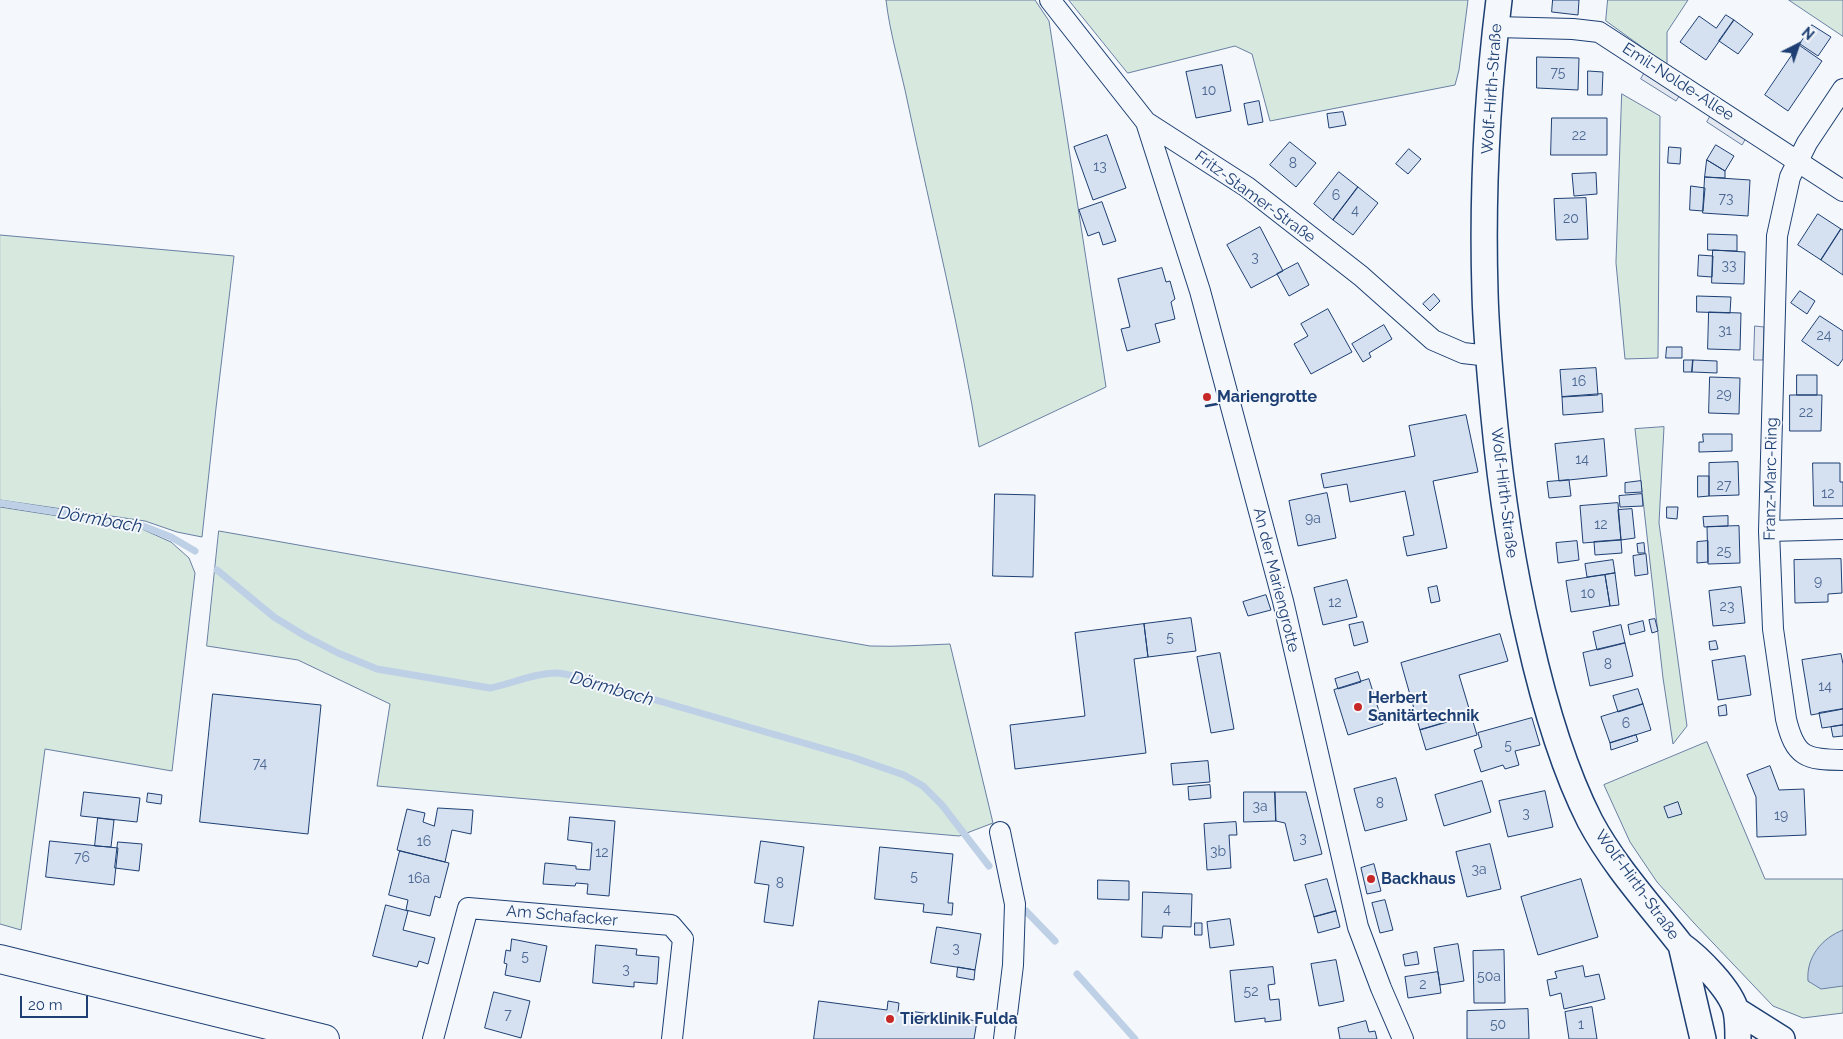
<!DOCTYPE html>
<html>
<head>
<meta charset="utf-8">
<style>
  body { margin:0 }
  #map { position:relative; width:1843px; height:1039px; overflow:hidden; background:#f4f7fb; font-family:Raleway,sans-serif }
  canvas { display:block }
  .north { position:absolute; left:1773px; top:20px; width:50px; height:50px; -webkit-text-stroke:4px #f4f7fb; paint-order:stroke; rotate:41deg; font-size:14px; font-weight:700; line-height:20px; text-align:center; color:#1d3f73 }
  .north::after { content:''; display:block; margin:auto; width:18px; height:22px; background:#1d3f73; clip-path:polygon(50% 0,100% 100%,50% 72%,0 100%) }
  .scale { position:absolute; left:20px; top:996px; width:68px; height:22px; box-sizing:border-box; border:2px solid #1d3f73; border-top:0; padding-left:6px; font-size:15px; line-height:18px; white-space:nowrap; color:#1d3f73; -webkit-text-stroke:4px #f4f7fb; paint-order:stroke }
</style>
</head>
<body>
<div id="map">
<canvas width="1843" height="1039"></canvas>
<div class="north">N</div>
<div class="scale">20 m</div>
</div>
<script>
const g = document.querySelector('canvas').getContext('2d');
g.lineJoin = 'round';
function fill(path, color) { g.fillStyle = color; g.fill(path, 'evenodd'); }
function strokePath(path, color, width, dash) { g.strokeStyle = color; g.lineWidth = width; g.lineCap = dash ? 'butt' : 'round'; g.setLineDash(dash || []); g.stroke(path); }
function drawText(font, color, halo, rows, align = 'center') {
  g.font = font + ' Raleway,sans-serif'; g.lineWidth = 4; g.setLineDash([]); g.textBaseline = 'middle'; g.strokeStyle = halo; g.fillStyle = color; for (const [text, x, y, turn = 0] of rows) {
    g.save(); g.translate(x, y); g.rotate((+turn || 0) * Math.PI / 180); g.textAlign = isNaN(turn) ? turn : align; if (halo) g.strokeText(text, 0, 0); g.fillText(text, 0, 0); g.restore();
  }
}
const green = new Path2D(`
  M886 0H1035L1049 21 1106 387 979 447C961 332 932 218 908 104 901 69 890 35 886 0Z
  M1069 0H1468L1459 70 1455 85 1270 121 1252 54 1235 46 1128 73Z
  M1608 0H1688L1667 32V65L1606 21Z
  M1789 0H1843V36Z
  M1622 94 1660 116 1658 358 1625 359 1616 263Z
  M0 235 234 256 216 408 202 537 177 532 145 521 0 500Z
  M1664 427 1659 523 1687 726 1673 744 1663 678 1635 429Z
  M0 507 142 529 171 542 189 558 195 573 172 771 45 749 21 930 0 924Z
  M219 531 870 646C897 647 923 645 950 644L993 823 959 836 377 786 390 704 298 660 207 646Z
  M1707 742 1765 879H1843V1013L1803 1018 1773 1006 1694 923 1657 882 1630 842 1604 785Z`);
const parking = new Path2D(`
  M1645 72 1680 95 1676 101 1641 79Z
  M1711 115 1746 138 1742 145 1707 122Z
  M1755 326 1764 327 1763 360H1754Z`);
const water = new Path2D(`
  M1843 930V986L1821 989 1808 981C1806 957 1822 938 1843 930Z`);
const stream = new Path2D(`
  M0 503 143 526 171 537 195 551
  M217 570 274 617 305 636 338 653 377 669 490 688C512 684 533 673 556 673 564 673 573 676 580 678L852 757 904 775 923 786 942 805 989 866
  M1026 911 1055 941
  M1077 974 1135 1039`);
const building = new Path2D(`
  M1553 0H1579L1578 15 1552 12Z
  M1726 15 1734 20 1706 60 1680 42 1699 16 1716 28Z
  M1734 20 1753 34 1738 54 1719 41Z
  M1812 25 1831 37 1818 56 1800 44Z
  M1799 45 1822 61 1788 111 1765 95Z
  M1537 57 1579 58 1578 90 1537 88Z
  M1222 65 1231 111 1196 118 1186 72Z
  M1588 71 1603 72 1602 95H1588Z
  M1259 101 1263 122 1248 125 1244 104Z
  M1343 112 1346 125 1329 128 1327 114Z
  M1552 118H1607V155H1551Z
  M1107 135 1126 188 1093 200 1074 147Z
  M1290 142 1316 163 1296 187 1270 165Z
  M1716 145 1734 156 1725 171 1707 160Z
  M1669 147 1681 148 1680 164 1668 163Z
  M1409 149 1421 159 1408 174 1396 164Z
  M1707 160 1725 171V178L1705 177Z
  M1339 172 1358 187 1333 220 1314 204Z
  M1596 173 1597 194 1574 196 1572 174Z
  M1705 177 1750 180 1748 216 1703 213Z
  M1691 186 1705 188 1703 211 1690 210Z
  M1358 187 1378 203 1353 235 1333 220Z
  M1586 198 1588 239 1556 240 1554 199Z
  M1102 202 1116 241 1103 245 1099 232 1088 236 1079 210Z
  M1818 214 1841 229 1821 260 1798 245Z
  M1260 227 1283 271 1251 288 1227 245Z
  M1841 229 1843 230V275L1821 260Z
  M1708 234 1737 235V251L1708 250Z
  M1713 250 1745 252 1744 284 1712 283Z
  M1699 255 1713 256 1712 277 1698 276Z
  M1298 263 1309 285 1289 296 1277 274Z
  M1162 268 1166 282 1170 281 1175 299 1171 302 1175 319 1155 324 1160 342 1127 351 1121 329 1130 327 1118 279Z
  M1800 291 1815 301 1807 314 1791 303Z
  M1434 294 1440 301 1430 311 1423 304Z
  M1697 296 1731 297 1730 313 1697 312Z
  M1328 309 1352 352 1311 374 1294 344 1308 336 1301 324Z
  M1709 312 1741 313 1740 350 1708 349Z
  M1820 316 1843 331V359L1838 366 1802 341Z
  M1384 325 1392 339 1369 353 1371 357 1363 362 1352 344Z
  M1667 347H1682V358H1666Z
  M1684 360H1693L1692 372H1684Z
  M1693 360 1717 361V373L1692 372Z
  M1596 368 1598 395 1562 397 1560 370Z
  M1797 375H1817V395H1797Z
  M1710 377 1740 378 1739 414 1709 413Z
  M1602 394 1603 412 1563 415 1562 397Z
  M1790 395H1822L1821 431H1790Z
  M1466 415 1478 472 1433 481 1447 548 1407 556 1403 537 1414 535 1405 491 1350 502 1347 484 1324 488 1321 474 1415 456 1409 426Z
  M1703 434H1732V451L1699 452V442H1703Z
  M1604 439 1607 476 1559 481 1555 444Z
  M1738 462 1739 495 1709 496V463Z
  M1813 463H1840V482H1843V506H1814Z
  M1698 476H1709V496L1698 497Z
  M1569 480 1571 496 1549 498 1547 482Z
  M1641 481 1642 492 1625 493V483Z
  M1327 493 1336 538 1298 546 1289 501Z
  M995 494 1035 495 1033 577 993 576Z
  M1642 494 1643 506 1620 507 1619 496Z
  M1618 503 1621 540 1583 543 1580 506Z
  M1667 507H1678L1677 519 1667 518Z
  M1632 509 1635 538 1621 540 1618 510Z
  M1728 516V526L1704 527 1703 517Z
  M1739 526 1740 563 1708 564 1707 527Z
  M1621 540 1622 553 1595 555 1594 542Z
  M1577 541 1579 560 1558 563 1556 543Z
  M1708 541V562L1697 563V542Z
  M1644 543 1645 553H1638L1637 544Z
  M1646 554 1648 574 1635 576 1633 556Z
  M1841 559 1842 593 1828 594V602L1795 603 1794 560Z
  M1613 560 1615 573 1587 577 1585 564Z
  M1615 573 1619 605 1610 606 1605 575Z
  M1605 575 1610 606 1571 612 1566 581Z
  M1347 580 1357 617 1323 625 1314 588Z
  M1437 586 1440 601 1431 603 1428 588Z
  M1741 587 1745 623 1713 626 1709 591Z
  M1266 595 1271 610 1248 616 1243 602Z
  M1191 618 1196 651 1148 657 1144 624Z
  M1655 619 1658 631 1652 633 1649 620Z
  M1643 621 1645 631 1630 635 1628 625Z
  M1363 622 1368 642 1354 646 1349 625Z
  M1144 624 1148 657 1134 659 1146 753 1015 769 1010 725 1085 716 1075 633Z
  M1621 625 1625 643 1597 650 1593 632Z
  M1500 634 1508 661 1459 675 1471 715 1420 730 1401 663Z
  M1716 641 1718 649 1710 650 1709 642Z
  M1625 643 1633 676 1590 686 1583 653Z
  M1220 653 1234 729 1211 733 1197 657Z
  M1841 654 1843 664V709L1811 715 1802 660Z
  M1745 656 1751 695 1718 700 1712 661Z
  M1358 672 1361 682 1338 689 1335 679Z
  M1369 679 1383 724 1348 735 1334 690Z
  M1638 689 1643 704 1618 712 1613 696Z
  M213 694 321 705 308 834 200 822Z
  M1643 704 1651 730 1610 743 1601 717Z
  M1726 705 1727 715 1719 716 1718 707Z
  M1843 709V725L1822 728 1819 713Z
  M1471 715 1477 735 1426 750 1420 730Z
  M1532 718 1540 745 1515 751 1519 765 1505 769 1503 765 1481 772 1474 750 1482 747 1478 733Z
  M1843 725V736L1833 737 1831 727Z
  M1636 735 1638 741 1611 750 1610 743Z
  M1208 761 1210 782 1173 785 1171 764Z
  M1770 766 1779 790 1804 789 1806 835 1757 837 1756 797 1747 775Z
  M1396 778 1407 820 1365 831 1354 789Z
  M1482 781 1491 812 1444 826 1435 795Z
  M1210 785 1211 798 1189 800 1188 787Z
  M1545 791 1553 827 1508 837 1499 801Z
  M84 792 140 798 137 822 81 816Z
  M1244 792H1275L1276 821 1244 822Z
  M1275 792H1306L1322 854 1294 861 1285 823 1276 821Z
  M148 793 162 795 161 804 147 802Z
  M1678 802 1682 814 1668 818 1664 807Z
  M438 808 473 810 471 834 452 830 445 862 397 850 407 809 425 813 423 822 434 826Z
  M570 817 615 821 609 896 587 894 588 884 576 883 575 886 543 884 545 863 576 866V869L590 870 592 843 568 840Z
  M98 818 114 820 111 847 95 846Z
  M1236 822 1237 835H1229L1231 868 1207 870 1204 824Z
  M50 841 118 848 114 885 46 877Z
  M761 841 804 847 793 926 764 922 769 885 755 883Z
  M118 842 142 844 139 871 115 868Z
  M1490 844 1501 889 1467 897 1456 852Z
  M880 847 953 854 948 903H953L952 915 923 912 924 904 875 899Z
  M400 851 449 863 440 898 435 896 430 916 406 910 408 900 389 895Z
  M1374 864 1381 891 1367 894 1361 868Z
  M1327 879 1336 911 1314 917 1305 885Z
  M1581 879 1598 937 1538 955 1521 897Z
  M1098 880 1129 881V900L1098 899Z
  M1143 892 1192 894 1191 927 1163 926 1162 938 1142 937Z
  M1385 900 1393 930 1380 933 1372 903Z
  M386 905 408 911 403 930 435 938 428 964 419 961 417 967 373 956Z
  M1336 911 1340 927 1318 933 1314 917Z
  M1230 919 1234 945 1210 948 1207 922Z
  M1195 923H1202V935H1195Z
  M937 927 981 934 975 970 931 963Z
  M512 939 547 946 540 982 505 975 507 964 504 963 506 950 510 951Z
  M1458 944 1464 981 1440 985 1434 948Z
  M596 945 637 949 636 955 659 957 657 984 634 982V987L593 983Z
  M1504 950 1505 1003H1474L1473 951Z
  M1417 952 1419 964 1405 966 1403 955Z
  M1336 960 1344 1001 1319 1006 1311 964Z
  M1583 966 1585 977 1599 974 1605 999 1564 1009 1561 993 1550 996 1547 980 1557 978 1555 972Z
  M958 967 975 970 974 980 957 977Z
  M1273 967 1275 984 1268 985 1270 1000 1279 999 1281 1020 1265 1022V1018L1235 1022 1230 971Z
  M1438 972 1441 993 1408 998 1405 977Z
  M494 992 530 1001 521 1038 485 1028Z
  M819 1001 887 1010 888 1001 899 1003 898 1012 910 1013V1011L977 1021 974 1039H814Z
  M1592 1007 1597 1039H1569L1565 1012Z
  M1528 1009 1529 1039H1467V1011Z
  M1366 1021 1369 1032 1375 1031 1377 1039H1340L1338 1028Z`);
const minor = new Path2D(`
  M1050 0 1146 122 1247 187 1361 276 1433 340 1463 353 1489 356
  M1496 27 1573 29 1599 32 1843 191
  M1843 89 1807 143 1790 177 1777 236 1769 531 1773 629 1786 719C1795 757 1806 760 1843 760
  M1146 122 1200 291 1283 601 1358 927 1381 988 1403 1039
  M1769 531 1843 529
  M1000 832 1015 904 1013 965 1004 1039
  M433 1039 468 908 671 925 683 939 672 1039`);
const tertiary = new Path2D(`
  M1499 0C1487 97 1482 195 1485 293 1486 334 1490 375 1494 417 1501 491 1512 564 1529 637 1543 699 1561 764 1590 821 1614 866 1650 905 1681 945 1699 958 1731 990 1736 1011 1738 1020 1738 1030 1738 1039
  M1681 945 1703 1039
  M1736 1010 1782 1039`);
const secondary = new Path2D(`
  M0 959 325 1039`);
const wall = new Path2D(`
  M1206 406 1217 404`);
const markers = [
  [1207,397,5,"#c62828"],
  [1358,707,5,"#c62828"],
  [1371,879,5,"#c62828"],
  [890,1019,5,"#c62828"]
];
const numberNames = [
  ["75",1558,73],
  ["10",1209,91],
  ["22",1579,136],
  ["8",1293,164],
  ["13",1100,167],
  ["6",1336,196],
  ["73",1726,199],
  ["4",1355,211],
  ["20",1571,219],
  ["3",1255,258],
  ["33",1729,266],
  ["31",1725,331],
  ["24",1824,336],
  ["16",1579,382],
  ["29",1724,395],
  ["22",1806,413],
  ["14",1582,460],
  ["27",1724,486],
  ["12",1828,494],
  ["9a",1313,519],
  ["12",1601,525],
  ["25",1724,552],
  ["9",1818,582],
  ["10",1588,594],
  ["12",1335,603],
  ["23",1727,607],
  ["5",1170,638],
  ["8",1608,665],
  ["14",1825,687],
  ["6",1626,724],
  ["5",1508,746],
  ["74",260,764],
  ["8",1380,804],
  ["3a",1260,807],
  ["3",1526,814],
  ["19",1781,816],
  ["3",1303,839],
  ["16",424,842],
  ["3b",1218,852],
  ["12",602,853],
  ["76",82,858],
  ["3a",1479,870],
  ["5",914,877],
  ["16a",419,879],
  ["8",780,884],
  ["4",1167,910],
  ["3",956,949],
  ["5",525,957],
  ["3",626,970],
  ["50a",1489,977],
  ["2",1423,985],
  ["52",1251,992],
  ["7",508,1015],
  ["50",1498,1025],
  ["1",1581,1025]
];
const streetNames = [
  ["Emil-Nolde-Allee",1678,82,33],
  ["Wolf-Hirth-Straße",1492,89,-86],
  ["Fritz-Stamer-Straße",1255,197,36],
  ["Franz-Marc-Ring",1771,479,-89],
  ["Wolf-Hirth-Straße",1504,493,83],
  ["An der Mariengrotte",1276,580,76],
  ["Wolf-Hirth-Straße",1637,885,54],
  ["Am Schafacker",562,916,5]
];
const poiNames = [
  ["Mariengrotte",1217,397],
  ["Herbert",1368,698],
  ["Sanitärtechnik",1368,716],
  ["Backhaus",1381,879],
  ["Tierklinik Fulda",900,1019]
];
const waterNames = [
  ["Dörmbach",100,520,10],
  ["Dörmbach",612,689,16]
];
fill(green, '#d7e8df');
strokePath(green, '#687fa3', 1);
fill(parking, '#e3e8f0');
strokePath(parking, '#687fa3', 1);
fill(water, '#bed0e5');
strokePath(water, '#687fa3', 1);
strokePath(stream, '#bed0e5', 7);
fill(building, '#d5e0f0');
strokePath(building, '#1d3f73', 1);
strokePath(minor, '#1d3f73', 22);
strokePath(tertiary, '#1d3f73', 28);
strokePath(secondary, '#1d3f73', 30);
strokePath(minor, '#f4f7fb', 20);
strokePath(tertiary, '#f4f7fb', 25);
strokePath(secondary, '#f4f7fb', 28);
strokePath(wall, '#1d3f73', 2.5);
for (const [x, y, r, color] of markers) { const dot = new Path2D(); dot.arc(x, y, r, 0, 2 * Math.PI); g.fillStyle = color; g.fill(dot); strokePath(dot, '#f4f7fb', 2); }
drawText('14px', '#4b6792', null, numberNames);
drawText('16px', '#1d3f73', '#f4f7fb', streetNames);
drawText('bold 16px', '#1d3f73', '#f4f7fb', poiNames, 'left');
drawText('italic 18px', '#1d3f73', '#f4f7fb', waterNames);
</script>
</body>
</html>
